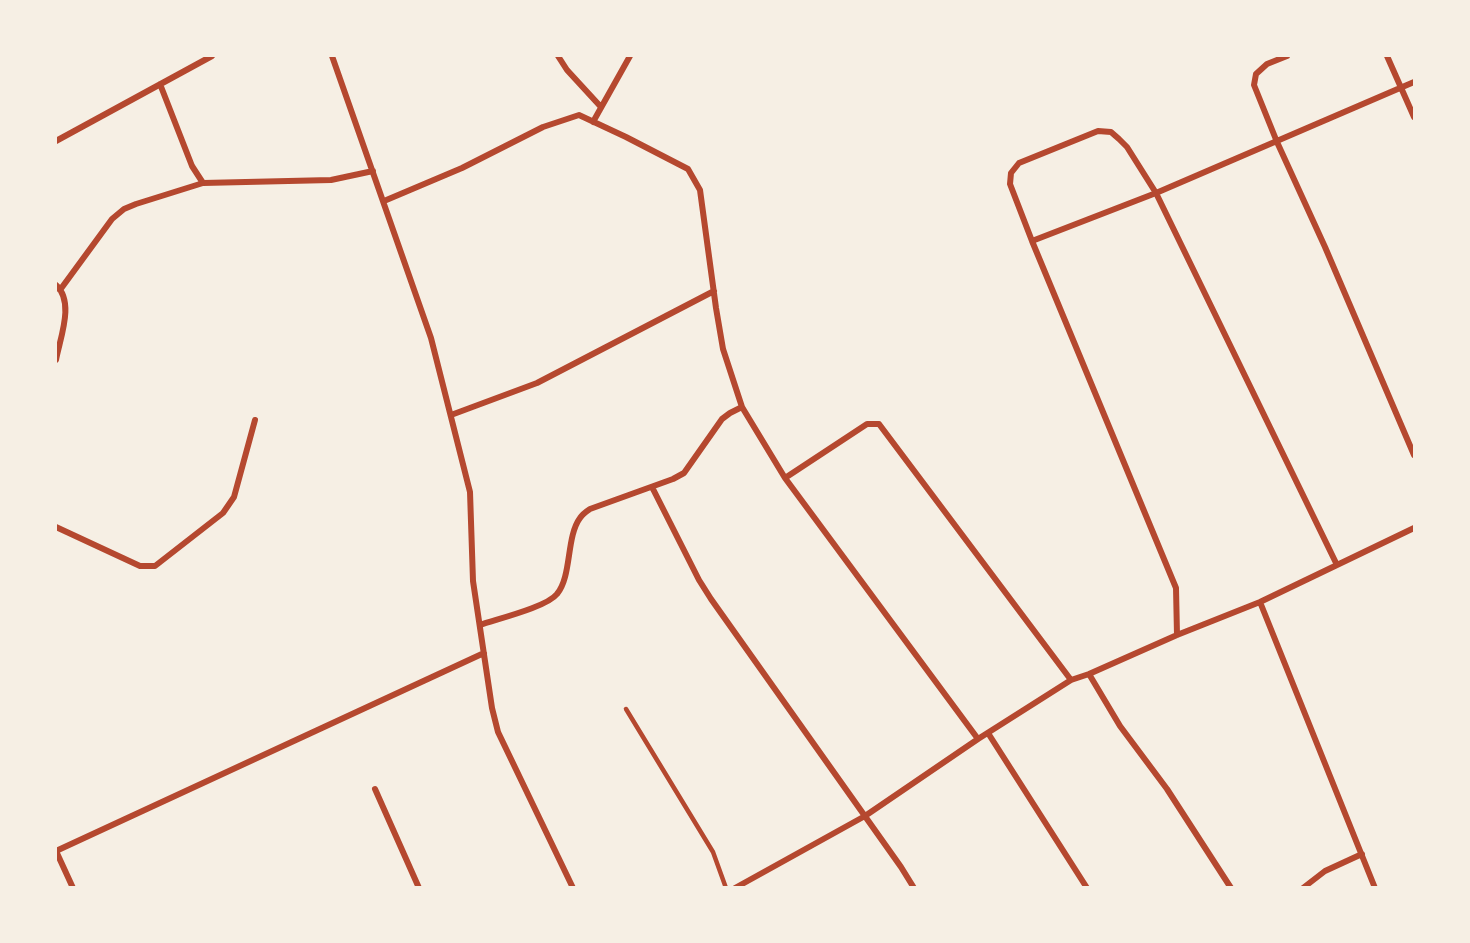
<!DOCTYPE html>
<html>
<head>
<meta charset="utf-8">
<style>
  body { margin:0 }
  #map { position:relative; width:1470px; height:943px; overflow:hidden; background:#f6efe4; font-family:"Libre Baskerville",serif }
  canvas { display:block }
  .frame { position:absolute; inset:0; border:57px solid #f6efe4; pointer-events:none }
</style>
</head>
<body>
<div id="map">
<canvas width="1470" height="943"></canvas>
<div class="frame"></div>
</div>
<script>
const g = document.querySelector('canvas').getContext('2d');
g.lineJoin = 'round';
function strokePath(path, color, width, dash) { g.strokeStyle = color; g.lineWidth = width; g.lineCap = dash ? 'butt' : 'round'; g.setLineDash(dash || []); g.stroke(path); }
const service = new Path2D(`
  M626 709 713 852 726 888`);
const minor = new Path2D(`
  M332 56 431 338 470 492 473 581 492 708 498 732 573 888
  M558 56 567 70 601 107
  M1287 56 1267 64 1256 74 1254 85 1277 142 1325 247 1414 455
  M1387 56 1414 117
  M160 84 192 166 203 183 331 180 373 171
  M593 122 630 56
  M56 141 212 56
  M384 201 462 168 543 127 579 115 626 137 688 169 700 190 716 308 723 349 742 407 785 478
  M1032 241 1156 193 1414 82
  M56 285C75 302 60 338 56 360
  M60 290 112 219 124 209 136 204 203 183
  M451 415 537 383 714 291
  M652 487 699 580 711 599 901 867 914 888
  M56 527 140 566H155L223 513 234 497 255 420
  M1260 602 1375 888
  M480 625C497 619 547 607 557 594 572 576 566 537 580 518 582 515 587 511 590 509L673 479 684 473 722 419 730 413 742 407
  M1177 635 1176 588 1032 241 1010 184 1011 173 1019 163 1098 131 1111 132 1119 139 1127 147 1156 193 1337 565
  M1089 674 1120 726 1167 789 1231 888
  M988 733 1087 888
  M978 739 785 478 867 424H879L1071 680
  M375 789 419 888
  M73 888 56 851 484 653
  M735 888 865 816 978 739 1071 680 1089 674 1177 635 1260 602 1414 528
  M1303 888 1325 871 1362 854`);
strokePath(service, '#b5482f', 4.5);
strokePath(minor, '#b5482f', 6);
</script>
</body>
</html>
